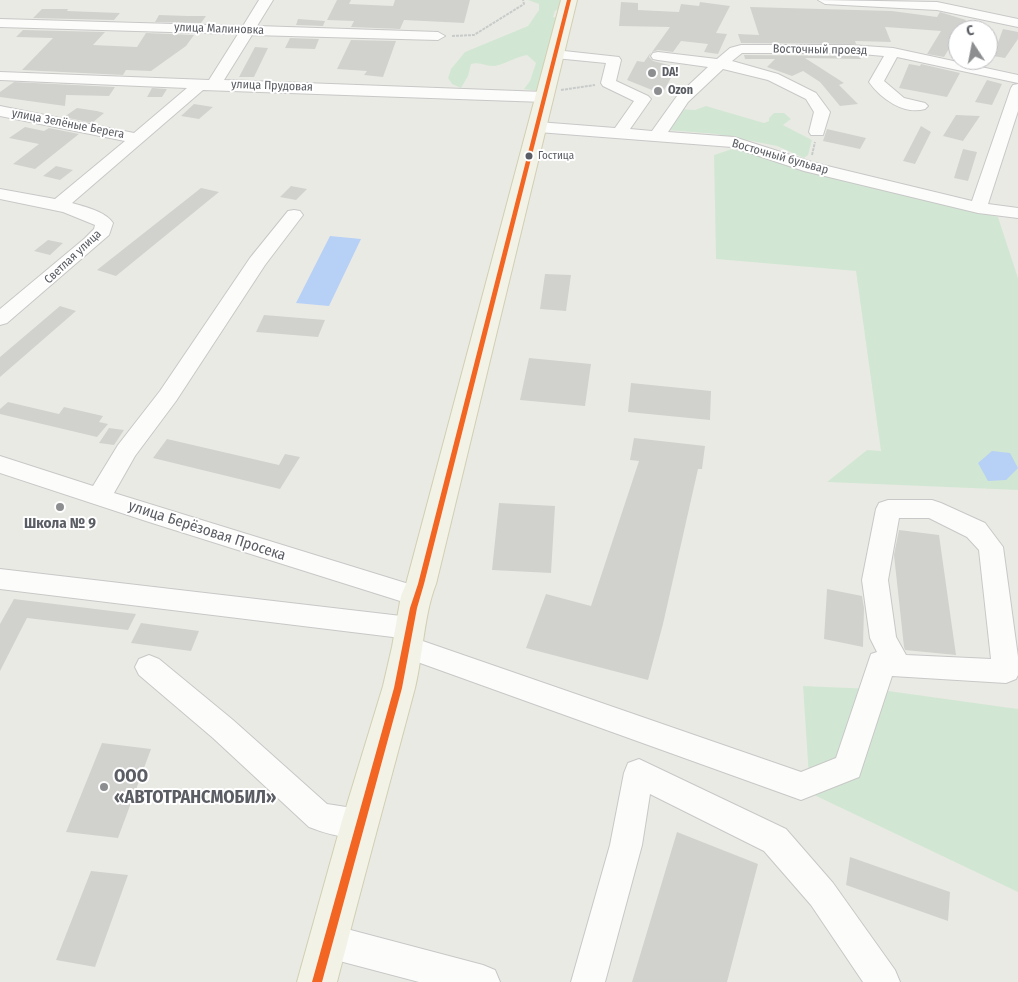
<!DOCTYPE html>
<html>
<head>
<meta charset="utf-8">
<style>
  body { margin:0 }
  #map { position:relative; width:1018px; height:982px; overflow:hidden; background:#eaeae5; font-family:"Fira Sans Condensed",sans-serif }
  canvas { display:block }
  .north { position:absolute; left:948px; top:20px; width:50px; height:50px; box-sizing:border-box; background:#fff; border:1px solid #bdbec1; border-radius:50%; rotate:349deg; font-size:14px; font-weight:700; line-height:20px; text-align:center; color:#5a5d63 }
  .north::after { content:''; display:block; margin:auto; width:18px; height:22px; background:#8c8e90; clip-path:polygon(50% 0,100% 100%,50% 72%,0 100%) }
</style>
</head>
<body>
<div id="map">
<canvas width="1018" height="982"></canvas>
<div class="north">С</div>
</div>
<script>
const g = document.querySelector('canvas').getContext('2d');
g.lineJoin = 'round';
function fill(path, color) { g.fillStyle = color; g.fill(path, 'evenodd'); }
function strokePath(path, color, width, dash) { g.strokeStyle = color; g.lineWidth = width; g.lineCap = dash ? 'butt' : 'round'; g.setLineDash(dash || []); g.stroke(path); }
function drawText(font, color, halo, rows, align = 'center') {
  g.font = font + ' "Fira Sans Condensed",sans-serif'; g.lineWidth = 4; g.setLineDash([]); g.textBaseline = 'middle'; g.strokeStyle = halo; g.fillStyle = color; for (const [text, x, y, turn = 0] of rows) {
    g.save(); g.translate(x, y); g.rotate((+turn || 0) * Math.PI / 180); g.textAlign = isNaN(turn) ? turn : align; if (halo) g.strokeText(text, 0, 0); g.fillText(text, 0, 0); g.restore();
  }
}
const green = new Path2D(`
  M528 0H562L560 8 555 11 553 17 559 18 538 91 524 89 530 81 536 63 527 55C516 57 505 64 495 66 487 67 480 61 471 64L468 76 461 88 452 84 448 78 451 69 465 52 528 26 539 10V4Z
  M706 106 764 123 769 121V118L774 113H784L791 119 783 125 812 140 808 155 804 158 777 146 716 134 668 130 678 109 695 110Z
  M732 149 790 162 859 185 998 217 1018 278V490L827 482 867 450 881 451 856 271 716 259 714 155Z
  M803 686 874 689 1018 709V892L812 794 809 778Z`);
const water = new Path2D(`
  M330 236 361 239 329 306 296 303Z
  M992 451 1010 453 1018 468 1006 480 988 481 978 463Z`);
const building = new Path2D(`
  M337 0H351L349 4 393 6 395 0H470L464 23 404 20 400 29 351 27 354 21 327 20Z
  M621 2 638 3V10L679 12 681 4 699 6 700 2 730 6 716 33 727 34 718 54 704 52 708 44 681 41 673 52 658 50 652 52 670 27 619 26Z
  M750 7 892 11 937 17 940 12 966 20 960 30H958V34L944 57 927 54 941 31 914 29 885 27 891 42 855 41 856 44 741 43 738 34 759 35Z
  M42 9H68L67 11 120 13 114 20 33 18Z
  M159 15 188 16H206L201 23 155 22Z
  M298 19 325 21 323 26 296 25Z
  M1003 29 1018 32V39L1005 58 993 56Z
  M23 30 105 32 93 45 137 47 146 33 194 35 186 46 151 71 126 70 123 75 22 70 53 38 16 37Z
  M290 38 319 39 315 49 285 48Z
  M351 40 396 41 383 77 364 75 367 71 337 69Z
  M255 47 268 48 254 77H239Z
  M651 52 649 57 653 61 677 67 662 94 627 80 637 61 644 62Z
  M744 55 860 56 861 59 805 58 844 83 839 85 858 104 840 106 820 82 803 71 792 76 767 67 775 59H745Z
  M909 64 920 66 921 64 960 73 947 97 899 88Z
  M987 80 1002 84 992 105 975 102Z
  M14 82 115 87 109 96 66 95 65 106 0 97V92Z
  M152 88 167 89 162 97H147Z
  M194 104 213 107 199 119 181 116Z
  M77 108 97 111 104 113 92 123 64 117Z
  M956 115 980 116 963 141 943 136Z
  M921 126 931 132 915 164 903 161Z
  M25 127 44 131 49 128 79 134 35 169 13 164 39 144 9 138Z
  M827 129 866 138 860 149 823 141Z
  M963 149 977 152 968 181 954 178Z
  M56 166 73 170 60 180 43 176Z
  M291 186 307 189 296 200 280 197Z
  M201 188 219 192 116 276 97 270Z
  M48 240 63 243 50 255 34 251Z
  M545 274 571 275 566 311 540 309Z
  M60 306 76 311 0 377V357Z
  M264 315 325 320 318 337 256 332Z
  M529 358 591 364 585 406 520 400Z
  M631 383 711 391 710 420 628 412Z
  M8 402 59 414 64 407 103 416 99 422 108 424 97 437 0 414V409Z
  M109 428 124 430 114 445 99 443Z
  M634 438 705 446 702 469H698L663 624 648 680 526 648 546 594 591 606 639 461 630 460Z
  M167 439 279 465 285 454 300 457 280 489 153 458Z
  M499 503 555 506 551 573 492 570Z
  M899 530 939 535 956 655 905 650 904 647 894 555Z
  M827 589 862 596 864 608 863 647 824 639Z
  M14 599 136 614 128 630 27 618 0 671V624Z
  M141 623 199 631 191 651 131 643Z
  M102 743 151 749 118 838 66 832Z
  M677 832 758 864 727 982H632Z
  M850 857 950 892 948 921 846 885Z
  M91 871 128 875 95 967 56 960Z`);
const path = new Path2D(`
  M452 36 474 35 524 4 523 0
  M561 90 595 85
  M812 155 815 142`);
const minor = new Path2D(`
  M259 0H273L257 26 438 32 445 36 438 40 252 35 224 80 544 92 549 94 552 97 549 100 544 102 203 90 72 203C85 207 105 211 113 223L109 235 7 323 0 325V309L84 239 94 229 95 225 63 212 0 199V189L55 199 125 141 0 116V106L134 133 187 88 0 80V72L209 80 238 34 0 27V19L243 26Z
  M818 0 937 2 1018 19V27L937 10 825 4Z
  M741 45H850L893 48 1018 75V83L897 57 884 81 904 98 925 103 928 106 925 109C904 115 881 99 869 82L884 56 850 53H742L732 61 778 74 816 93 830 112 823 135H811L809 132 814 112 806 99 768 80 723 69 688 102 668 132 734 137 815 163 972 201 1011 88 1013 85 1018 84V111L988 204 1018 208V218L978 213 804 171 732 147 538 132 532 130 530 127 532 124 538 122 615 128 634 101 603 86 601 83 606 63 555 58 550 57 548 54 550 51 555 50 619 57 621 60 616 81 648 96 651 99 630 129 652 131 677 96 708 67 658 60 653 59 651 56 653 53 658 52 717 59 730 48Z
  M294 210 300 211 303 215 265 265 176 401 135 456 114 493 425 589 429 596 425 603 416 606 149 522 0 473V456L93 486 118 445 160 391 250 258 288 211Z
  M888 500H932L941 503 985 523 1003 547 1018 657V675L1016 679 1006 683 892 676 859 777 801 800 398 655 394 647 398 639 401 638 0 589V569L410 617 419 620 423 628 419 636 414 638 801 772 836 758 871 654 877 652 870 638 862 580 876 509 879 503ZM899 518H929L967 537 979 550 991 659 906 655 896 637 888 580Z
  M149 655 159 659 233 720 327 804 359 809 370 814 374 824 370 834C352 842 327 834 309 827L213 738 139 675 135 667 139 659Z
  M639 759 786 829 833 883 895 970 900 982H863L811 905 764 851 650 794 642 845 605 982H571L610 845 624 773 628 763Z
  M328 924 483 965 495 970 500 982H419L328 958 316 953 311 941 316 929Z`);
const major = new Path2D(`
  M561 0H577L436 584C424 614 423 655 415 688 389 786 362 884 337 982H297L341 824 383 686 392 647 401 596 406 584Z`);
const bus1 = new Path2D(`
  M567 0H571L424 584 417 608 402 688 322 982H312L394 688 410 608 418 584Z`);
const markers = [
  [652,73,5,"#8c8e90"],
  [658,91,5,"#8c8e90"],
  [529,156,4.5,"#5a5d63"],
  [60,507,5,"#8c8e90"],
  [104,787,5,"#8c8e90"]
];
const farBusnames = [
  ["Гостица",538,156]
];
const farStreetnames = [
  ["улица Малиновка",219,29,2],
  ["Восточный проезд",820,50,1],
  ["улица Прудовая",272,86,2],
  ["улица Зелёные Берега",68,124,11],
  ["Восточный бульвар",780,157,16],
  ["Светлая улица",73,257,-43]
];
const farPoinames = [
  ["DA!",662,73],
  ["Ozon",668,91]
];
const poiNames = [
  ["Школа № 9",60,524]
];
const streetNames = [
  ["улица Берёзовая Просека",207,531,18]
];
const nearPoinames = [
  ["ООО",114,777],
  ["«АВТОТРАНСМОБИЛ»",114,798]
];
fill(green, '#d2e7d3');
fill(water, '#b7d0f6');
fill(building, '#d1d1ce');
strokePath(minor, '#c7c8c7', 2);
strokePath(major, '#d2cfb2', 2);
strokePath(path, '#c7ccca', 2, [3, 1]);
fill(minor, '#fcfcfb');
fill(major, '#f2f2e7');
fill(bus1, '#f26522');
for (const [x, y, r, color] of markers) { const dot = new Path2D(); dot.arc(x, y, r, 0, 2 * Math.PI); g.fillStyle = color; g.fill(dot); strokePath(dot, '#fff', 2); }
drawText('11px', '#5a5d63', '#fff', farBusnames, 'left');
drawText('12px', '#5a5d63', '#fff', farStreetnames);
drawText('bold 12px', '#5a5d63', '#fff', farPoinames, 'left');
drawText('bold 15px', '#5a5d63', '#fff', poiNames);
drawText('15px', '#5a5d63', '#fff', streetNames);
drawText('bold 18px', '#5a5d63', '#fff', nearPoinames, 'left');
</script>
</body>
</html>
